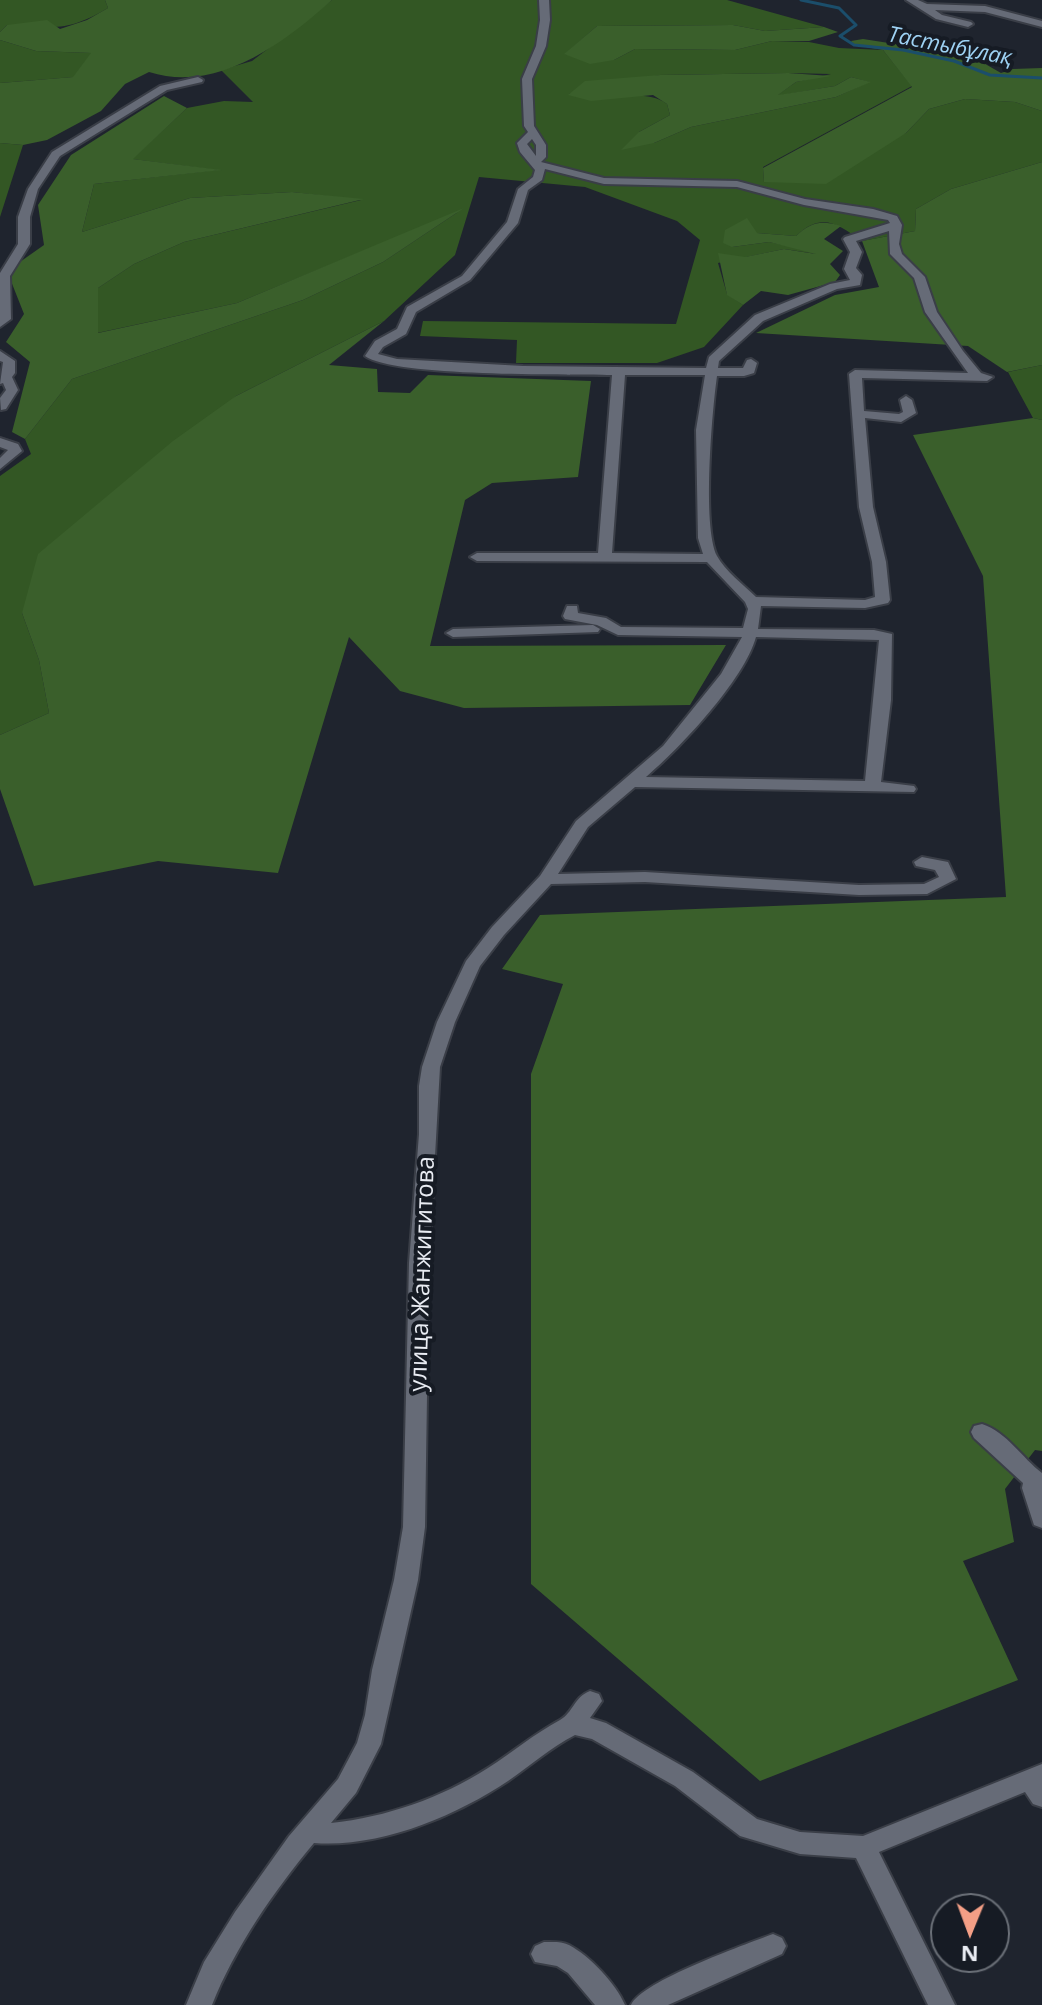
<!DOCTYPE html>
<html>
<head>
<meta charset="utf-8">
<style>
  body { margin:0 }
  #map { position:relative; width:1042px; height:2005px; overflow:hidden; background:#1f242e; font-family:"Open Sans",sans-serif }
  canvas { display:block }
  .north { position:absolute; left:930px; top:1893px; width:80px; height:80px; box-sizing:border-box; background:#161b24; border:2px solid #6a6f77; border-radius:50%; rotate:181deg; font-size:22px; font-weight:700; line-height:32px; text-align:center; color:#e9ecf3 }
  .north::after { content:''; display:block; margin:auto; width:28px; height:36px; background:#f49f86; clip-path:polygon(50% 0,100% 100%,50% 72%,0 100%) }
</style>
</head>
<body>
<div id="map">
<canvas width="1042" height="2005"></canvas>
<div class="north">N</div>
</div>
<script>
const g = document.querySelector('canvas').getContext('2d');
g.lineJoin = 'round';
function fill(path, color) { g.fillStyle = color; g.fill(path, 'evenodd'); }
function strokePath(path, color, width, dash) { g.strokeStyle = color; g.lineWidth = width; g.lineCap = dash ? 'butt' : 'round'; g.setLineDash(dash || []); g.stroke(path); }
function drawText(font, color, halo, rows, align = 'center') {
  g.font = font + ' "Open Sans",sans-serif'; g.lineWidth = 8; g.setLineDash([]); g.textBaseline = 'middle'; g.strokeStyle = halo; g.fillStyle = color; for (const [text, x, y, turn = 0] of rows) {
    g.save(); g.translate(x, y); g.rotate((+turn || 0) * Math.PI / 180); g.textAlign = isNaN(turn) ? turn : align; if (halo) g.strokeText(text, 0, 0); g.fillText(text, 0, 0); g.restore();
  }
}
const green = new Path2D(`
  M0 0H105L108 8C68 32 52 28 7 25L0 32Z
  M332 0H727L824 27 765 31 733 25 597 26 565 54 614 60 635 49 735 50 772 41 809 42 839 48 883 50 912 86 763 167 764 182 906 133 929 109 965 99 1015 102 1042 111V162L951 189 916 209 915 231 862 241C837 223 821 212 796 236L757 233 732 247 769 242 813 251 817 254 784 249 718 263 727 294 743 305 704 347 657 363H516L517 340 420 336 423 321 676 324 700 240 677 221 585 187 479 177 455 255 384 321 236 396 22 613 39 660 49 713 0 735V476L31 454 25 439 72 379 303 300 383 262 458 212 237 303 97 333 98 288 134 264 184 242 361 200 292 192 190 198 82 232 94 184 217 170 132 159 187 108 224 101 253 102 221 70 252 61ZM788 73 831 74 796 82 776 96 835 86 851 77 869 82 836 97 691 127 654 143 639 132 670 115 667 104C640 85 602 106 569 94L660 75Z
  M0 40 36 51 92 53 74 77 0 83Z
  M0 143 23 145 0 217Z
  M1042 365V420L1033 418 1008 372Z`);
const forest = new Path2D(`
  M105 0H332C284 43 217 94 149 72L125 84 101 111 47 140 23 145 0 143V83L73 77 91 53 36 51 0 40V32L7 25 47 20 60 29 87 20 108 8Z
  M733 25 765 31 824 27 838 32 809 41H772L735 50 635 49 614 60 590 64 564 54 597 26Z
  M863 39 953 53 980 61 1001 73 1013 69 1042 68V111L1015 102 965 99 929 109 906 133 826 184 764 182 763 168 912 87 883 50 854 45 851 41Z
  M788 73 831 76 796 82 778 95 835 86 851 77 871 82 836 97 691 127 654 143 621 150 639 132 670 115 667 104 653 95 591 101 568 95 585 81 660 75Z
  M164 96 187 108 133 159 222 170 94 184 82 232 190 198 292 192 364 199 184 242 134 264 98 288V333L237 303 464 208 383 262 303 300 72 379 25 439 12 432 30 362 6 342 24 314 7 271 44 245 38 205 71 155Z
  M1042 162V365L1007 372 968 346 756 333 835 295 879 287 862 241 915 231 916 209 951 189Z
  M747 218 757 233 796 236C811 222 821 220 841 226L824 239 843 251 830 264 840 275 835 282 788 295 761 291 743 305 727 295 718 253 745 257 784 249 816 254 769 242 732 247 723 243 725 230Z
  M384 321 329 365 377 369 378 392 410 393 428 375 591 381 578 477 492 483 465 500 430 646 726 645 690 705 464 708 400 691 349 637 278 873 158 861 34 886 0 789V735L49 713 39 660 22 613 38 554 173 441 236 396Z
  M1033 418 1042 420V1451L1035 1450 1005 1489 1014 1542 963 1561 1018 1680 760 1781 531 1584V1074L563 984 502 969 540 915 1006 897 983 576 913 435Z`);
const stream = new Path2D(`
  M801 0 839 8 856 25 840 36 854 45 903 50 954 61 990 75 1042 78`);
const street = new Path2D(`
  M539 0H549L550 20 546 46 532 79 534 126 546 145V157L541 162 604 178 737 181 805 199 873 209 897 216 902 225 899 244 902 254 925 277 937 312 963 351 981 373 993 377 987 381 862 378 864 411 899 414 903 412 900 400 906 396 912 400 916 413 901 422 865 418 873 507 886 562 890 600 888 603 865 608 761 606 758 629 874 630 892 634 891 700 881 782 914 786 916 789 914 792 635 787 588 827 558 874 645 872 859 885 924 884 939 877 935 870 916 866 914 862 922 857 948 862 956 879 927 894 859 895 645 882 551 884 504 935 480 966 455 1022 440 1067 429 1263 425 1527 418 1580 381 1744 356 1793 331 1823C387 1817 441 1798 488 1768 513 1752 534 1734 560 1720 573 1713 574 1697 590 1691L599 1694 602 1701 590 1718 606 1723 693 1772 757 1819 800 1832 863 1836 1042 1764V1807L1033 1804 1025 1792 879 1852 955 2005H928L856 1858 800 1854 740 1836 675 1786 592 1739 575 1735C550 1748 530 1766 508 1781 454 1817 379 1848 314 1843 274 1891 235 1947 212 2005H186L204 1962 235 1912 289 1836 338 1779 357 1743 365 1715 372 1670 394 1580 403 1527 409 1263 419 1134V1086L422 1067 437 1022 466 961 492 927 540 876 576 821 663 746 721 674 742 637 618 635 597 625 565 619 563 616 567 606H577L578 613 606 618 621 627 743 628 748 609 745 602 707 562 477 561 470 557 477 553H598L612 375C567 374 394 377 365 356L375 341 397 329 407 307 462 276 507 222 518 189 533 177 535 170 520 152 517 143 528 132 524 126 522 79 536 46 540 20ZM532 139 536 145V156L527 144ZM545 169 604 184 737 187 804 205 888 220 890 223 845 237 843 239 850 252 844 269 850 280 830 284 755 315 709 357 706 368 523 366 397 359 378 354 383 347 406 334 416 312 470 280 518 223 528 190 542 180ZM889 231 890 254 914 278 925 312 968 373 855 370 849 374 859 507 872 562 875 597 865 600 756 597C744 585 725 571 717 556 702 526 712 411 717 376H744L754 373 757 363 751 359 747 360 743 368H718L719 361 763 321 837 289 860 285 862 275 856 268 862 252 856 241ZM625 375H705L696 430 698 538 703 554 612 553ZM756 637 879 640 865 781 646 777C680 748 744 680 756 637Z
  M906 0H918L927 4 985 6 1042 21V27L985 12 935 10 942 15 971 22 973 24 968 27 936 19Z
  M198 77 203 80 202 82 167 90 60 156 38 189 30 217V244L10 276 11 319 0 327V273L18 244V217L28 189 52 152 160 86Z
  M0 351 15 361V373L12 377 18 390 6 409 1 410 0 398 6 390 3 383 0 384 3 362 0 361Z
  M0 438 18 444 22 451 0 469V458L8 450 0 447Z
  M593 625 600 629 598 632 453 637 446 633 453 629Z
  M982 1424C1007 1432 1022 1458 1042 1473V1528L1034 1525 1022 1488 1023 1483 974 1438 971 1432 974 1426Z
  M773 1934 782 1938 786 1946 782 1954 668 2005H631C642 1981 744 1945 773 1934Z
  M544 1942C553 1942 561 1941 569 1945 590 1956 616 1984 625 2005H595L568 1973 557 1966 535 1962 531 1954 535 1946Z`);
const farWaternames = [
  ["Тастыбұлақ",950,47,11]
];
const streetNames = [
  ["улица Жанжигитова",423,1274,-88]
];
fill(green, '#335724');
fill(forest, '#3a5f2b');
strokePath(stream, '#1b4e6b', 3);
strokePath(street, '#3a3e47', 4);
fill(street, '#666b77');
drawText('italic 22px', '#9ed2f4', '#161b24', farWaternames);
drawText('24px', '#e9ecf3', '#161b24', streetNames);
</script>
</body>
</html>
